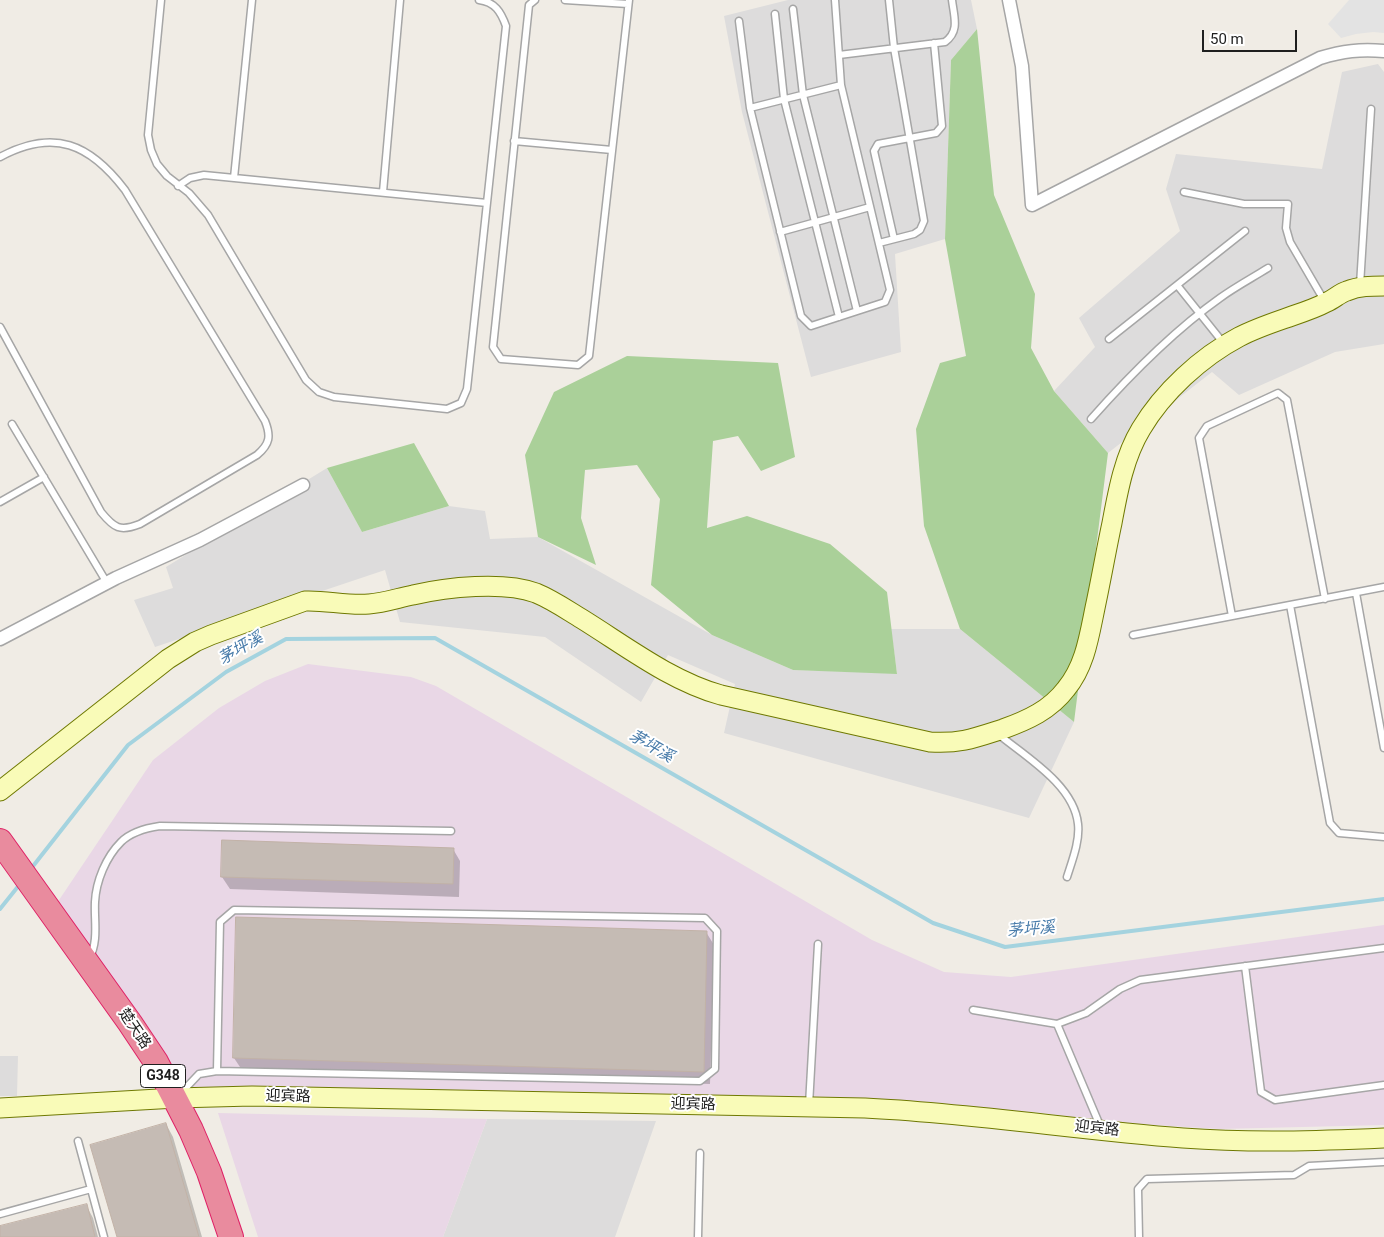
<!DOCTYPE html>
<html>
<head>
<meta charset="utf-8">
<style>
  body { margin:0 }
  #map { position:relative; width:1384px; height:1237px; overflow:hidden; background:#f0ece5; font-family:Roboto,sans-serif }
  canvas { display:block }
  .scale { position:absolute; left:1202px; top:30px; width:95px; height:22px; box-sizing:border-box; border:2px solid #1f1f1f; border-top:0; padding-left:6px; font-size:15px; line-height:18px; white-space:nowrap; color:#1f1f1f; -webkit-text-stroke:4px #fff; paint-order:stroke }
</style>
</head>
<body>
<div id="map">
<canvas width="1384" height="1237"></canvas>
<div class="scale">50 m</div>
</div>
<script>
const g = document.querySelector('canvas').getContext('2d');
g.lineJoin = 'round';
function fill(path, color) { g.fillStyle = color; g.fill(path, 'evenodd'); }
function strokePath(path, color, width, dash) { g.strokeStyle = color; g.lineWidth = width; g.lineCap = dash ? 'butt' : 'round'; g.setLineDash(dash || []); g.stroke(path); }
function drawText(font, color, halo, rows, align = 'center') {
  g.font = font + ' Roboto,"Noto Sans SC",sans-serif'; g.lineWidth = 4; g.setLineDash([]); g.textBaseline = 'middle'; g.strokeStyle = halo; g.fillStyle = color; for (const [text, x, y, turn = 0] of rows) {
    g.save(); g.translate(x, y); g.rotate((+turn || 0) * Math.PI / 180); g.textAlign = isNaN(turn) ? turn : align; if (halo) g.strokeText(text, 0, 0); g.fillText(text, 0, 0); g.restore();
  }
}
const residential = new Path2D(`
  M788 0H971L977 29 951 60 945 239 895 254 901 352 811 377 742 112 724 16Z
  M1378 64 1384 72V344L1335 352 1239 395 1212 372 1108 453 1054 391 1095 347 1079 318 1180 231 1166 189 1176 154 1322 169 1342 72Z
  M327 468 362 532 449 506 485 511 490 539 538 537 712 635 793 670 897 673 891 629H960L1074 722 1029 818 724 733 735 684 668 655 641 702 545 637 400 622 385 570 155 647 134 600 173 588 166 567Z
  M0 1056H18L17 1096H0Z
  M487 1119 656 1121 615 1237H443Z`);
const industrial = new Path2D(`
  M308 664 411 677 436 686 872 940 944 972 1011 977 1384 925V1125L1220 1129 1121 1123 1034 1112 180 1089 57 903 153 760 219 708 265 681Z
  M218 1113 487 1119 443 1237H258Z`);
const forest = new Path2D(`
  M977 29 994 195 1035 294 1031 348 1054 391 1108 453 1074 722 960 629 924 526 916 429 940 363 966 356 945 239 951 60Z
  M627 356 778 363 795 457 761 471 738 436 713 441 707 528 747 516 830 544 887 592 897 674 793 670 712 635 651 585 660 499 637 465 585 470 581 518 596 565 538 537 525 455 554 392Z
  M414 443 449 506 362 532 327 468Z`);
const parking = new Path2D(`
  M1349 0H1384V33L1373 32 1356 34 1341 38 1328 24Z`);
const shadow = new Path2D(`
  M453 849 460 861 459 897 230 889 222 877Z
  M706 932 714 945 710 1084 242 1070 234 1058Z
  M166 1124 173 1137 202 1237H118Z
  M86 1205 93 1218 98 1237H0V1228Z`);
const stream = new Path2D(`
  M30 870 128 745 226 672 286 639 435 638 933 923 1005 947 1384 899
  M0 909 20 884`);
const building = new Path2D(`
  M222 840 454 848 453 884 221 877Z
  M236 917 707 931 704 1072 233 1058Z
  M166 1123 199 1237H117L90 1145Z
  M87 1204 95 1237H0V1226Z`);
const lane = new Path2D(`
  M161 0 148 135 151 150 157 164 167 176 189 193 208 215 306 380 319 392 334 397 447 409 461 403 467 389 506 26C501 12 495 2 479 0
  M535 0 529 5 493 347 501 359 578 365 589 356 629 0
  M565 0 628 4
  M793 9 803 95 857 311
  M775 14 784 99 839 317
  M739 21 750 108 801 316 811 326 885 302 890 290 841 85 835 0
  M839 55 945 42C960 31 954 17 952 0
  M750 108 841 85
  M514 141 612 150
  M0 157C54 128 90 144 125 190L265 421C271 436 270 444 257 455L140 524C120 532 114 528 101 512L0 327
  M234 178 252 0
  M178 186 190 178 204 175 487 203
  M383 192 400 0
  M1184 192 1244 204H1288L1286 228 1290 242 1325 302
  M780 232 870 207
  M894 239 874 151 878 144 936 133 942 126 934 43
  M879 243 914 234 920 230 924 221 894 48 889 0
  M1177 285 1225 345
  M1360 285 1371 109
  M1109 339 1245 231
  M1091 419C1130 375 1172 332 1220 298 1235 287 1252 278 1268 268
  M12 424 107 583
  M0 502 44 477
  M1356 593 1384 748
  M1290 605 1330 823 1339 833 1384 837
  M1232 616 1199 438 1207 426 1278 393 1287 400 1325 599
  M1133 635 1384 587
  M998 734C1026 757 1074 785 1078 824 1080 841 1072 861 1067 877
  M89 959C99 941 94 921 95 902 96 881 106 857 121 842 131 832 146 828 160 826L451 831
  M1245 966 1261 1092 1275 1100 1384 1085
  M973 1010 1057 1024 1086 1013 1120 989 1140 980 1384 948
  M1057 1024 1101 1128
  M180 1094 199 1074 217 1071 700 1081 715 1069 717 931 705 918 234 910 220 922 217 1071
  M809 1105 818 944
  M78 1141 104 1237
  M0 1214 91 1189
  M698 1237 700 1153
  M1139 1237 1138 1189 1147 1179 1294 1175 1309 1166 1384 1162`);
const street = new Path2D(`
  M1009 0 1022 66 1032 205 1320 58C1343 51 1360 49 1384 51
  M0 639 116 578 200 540 303 485`);
const secondary = new Path2D(`
  M0 791 168 659 195 642 211 635 305 601C326 600 347 606 369 604 384 603 398 598 413 595 447 587 504 581 536 593 553 600 567 610 582 619 627 647 671 681 721 695L930 742C960 744 975 738 1003 729 1028 720 1050 710 1066 689 1085 666 1089 637 1095 608 1101 580 1106 551 1112 523 1118 491 1124 457 1141 429 1163 392 1201 357 1239 337 1256 328 1275 322 1292 316 1304 312 1316 308 1327 302 1334 299 1340 293 1347 291 1359 286 1371 286 1384 286
  M0 1108 176 1098 252 1096 865 1108C972 1113 1077 1130 1183 1138 1250 1143 1317 1141 1384 1138`);
const highway = new Path2D(`
  M0 841 130 1023 156 1062 191 1130 209 1172 231 1237`);
const shields = [
  [163,1076,45]
];
const shieldNames = [
  ["G348",163,1076]
];
const streetNames = [
  ["楚天路",134,1029,56],
  ["迎宾路",288,1097,1],
  ["迎宾路",693,1105,1],
  ["迎宾路",1097,1129,6]
];
const waterNames = [
  ["茅坪溪",241,649,-30],
  ["茅坪溪",651,747,30],
  ["茅坪溪",1031,930,-5]
];
fill(residential, '#dddcdc');
fill(industrial, '#e9d7e6');
fill(forest, '#aad099');
fill(parking, '#e3e3e3');
fill(shadow, '#0003');
strokePath(stream, '#a4d3df', 4);
fill(building, '#c5bbb4');
strokePath(building, '#c2b2a7', 1);
strokePath(lane, '#a6a6a6', 9);
strokePath(street, '#a6a6a6', 15);
strokePath(secondary, '#6f7902', 21);
strokePath(highway, '#df2166', 26);
strokePath(lane, '#fff', 6);
strokePath(street, '#fff', 12);
strokePath(secondary, '#f9fbb8', 19);
strokePath(highway, '#e98b9e', 24);
for (const [x, y, w] of shields) { const box = new Path2D(); box.roundRect(x - w / 2, y - 11.5, w, 23, 4); g.fillStyle = '#fff'; g.fill(box); strokePath(box, '#1f1f1f', 1); }
drawText('bold 14px', '#1f1f1f', null, shieldNames);
drawText('15px', '#1f1f1f', '#fff', streetNames);
drawText('italic 16px', '#467aa9', '#fff', waterNames);
</script>
</body>
</html>
